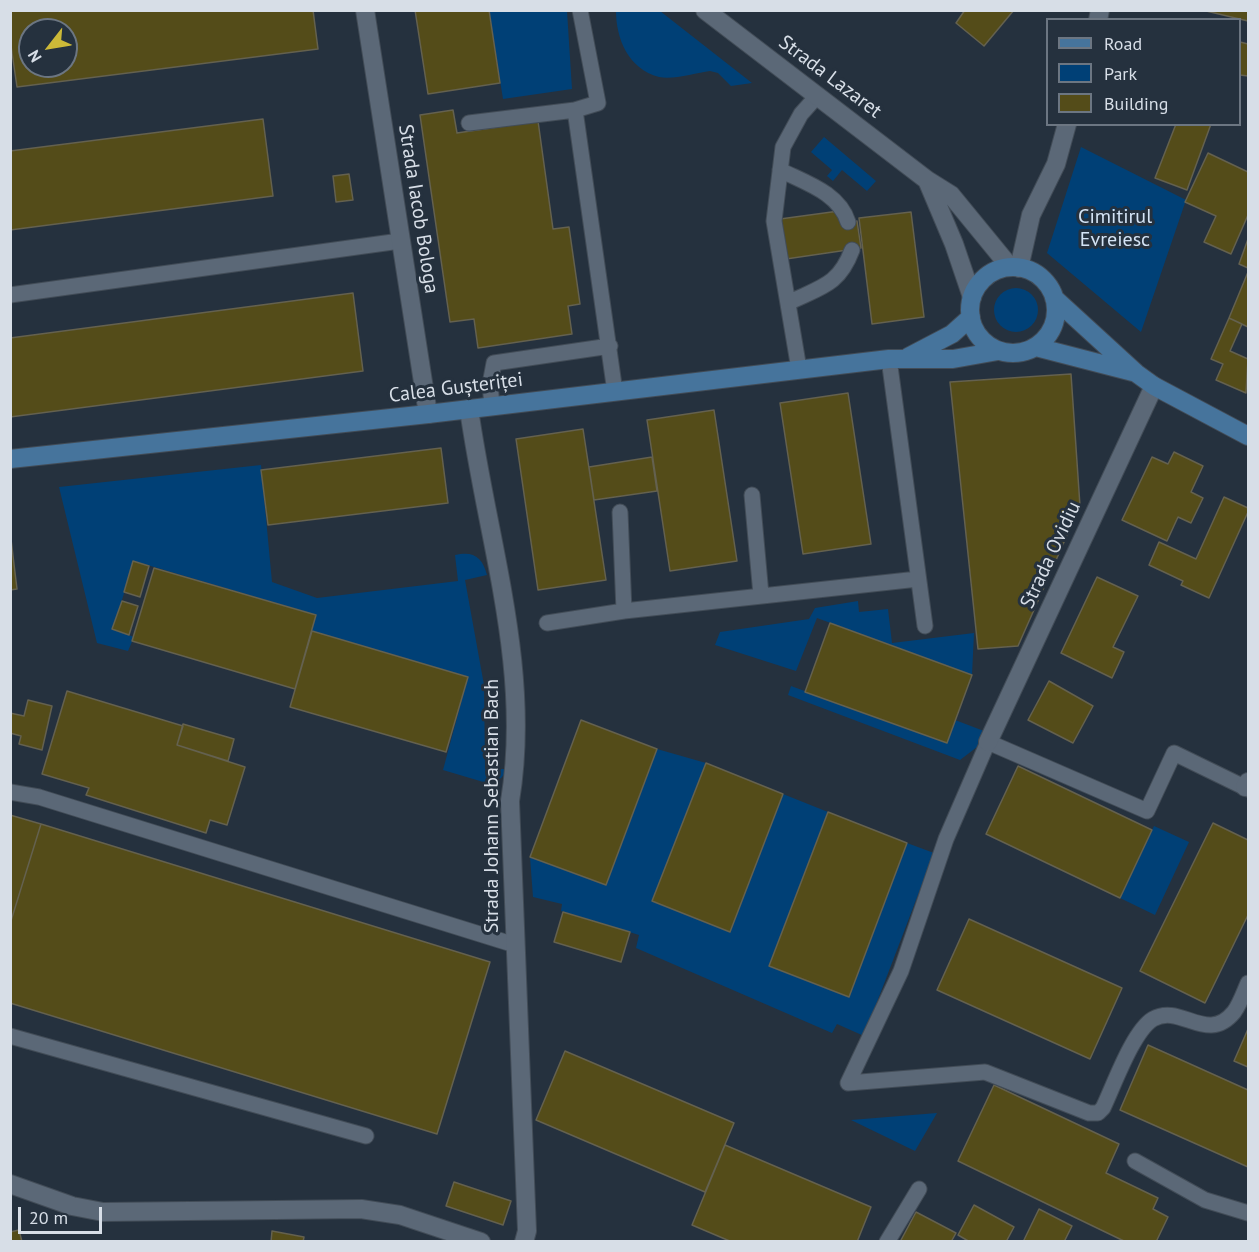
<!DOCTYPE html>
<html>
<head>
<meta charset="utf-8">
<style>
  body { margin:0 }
  #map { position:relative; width:1259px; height:1252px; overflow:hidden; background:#25313e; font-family:"PT Sans",sans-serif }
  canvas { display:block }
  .frame { position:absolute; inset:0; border:12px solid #d7dee7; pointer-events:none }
  .legend { position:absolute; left:1046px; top:18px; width:195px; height:108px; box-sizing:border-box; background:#25313e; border:2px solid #6c7682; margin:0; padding:8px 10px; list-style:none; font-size:18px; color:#d7dee7 }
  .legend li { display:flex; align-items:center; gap:12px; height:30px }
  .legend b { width:30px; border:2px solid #6c7682 }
  .north { position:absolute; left:18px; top:18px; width:60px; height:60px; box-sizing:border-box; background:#25313e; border:2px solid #6c7682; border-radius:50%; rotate:239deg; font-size:16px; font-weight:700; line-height:24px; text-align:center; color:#d7dee7 }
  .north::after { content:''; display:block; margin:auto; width:21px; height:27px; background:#ccb938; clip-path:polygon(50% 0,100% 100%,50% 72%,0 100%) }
  .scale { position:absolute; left:18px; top:1207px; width:84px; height:27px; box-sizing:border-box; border:3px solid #d7dee7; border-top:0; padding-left:8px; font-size:18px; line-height:21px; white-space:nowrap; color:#d7dee7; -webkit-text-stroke:4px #25313e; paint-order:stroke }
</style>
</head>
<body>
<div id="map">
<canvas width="1259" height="1252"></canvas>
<div class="frame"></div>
<ul class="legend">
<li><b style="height:8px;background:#46749c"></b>Road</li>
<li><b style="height:16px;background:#004076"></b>Park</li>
<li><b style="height:16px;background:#544c19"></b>Building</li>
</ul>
<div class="north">N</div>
<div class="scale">20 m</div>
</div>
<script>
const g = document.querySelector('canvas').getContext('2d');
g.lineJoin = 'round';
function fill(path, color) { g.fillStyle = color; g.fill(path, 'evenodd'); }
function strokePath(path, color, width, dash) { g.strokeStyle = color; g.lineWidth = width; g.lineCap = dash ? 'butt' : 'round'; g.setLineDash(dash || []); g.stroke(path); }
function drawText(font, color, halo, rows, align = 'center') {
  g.font = font + ' "PT Sans",sans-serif'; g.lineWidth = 6; g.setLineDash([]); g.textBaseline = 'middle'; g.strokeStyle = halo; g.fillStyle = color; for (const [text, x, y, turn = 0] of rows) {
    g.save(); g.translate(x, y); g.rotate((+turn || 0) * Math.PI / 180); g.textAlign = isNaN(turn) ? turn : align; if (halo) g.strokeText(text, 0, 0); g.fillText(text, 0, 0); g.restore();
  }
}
const green = new Path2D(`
  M489 11H567L572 89 503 99Z
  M616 11H660L752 83 731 86 718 73 710 71C696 73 673 80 659 77 628 69 616 38 616 11Z
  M824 137 876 181 867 191 842 170 833 181 827 176 832 170 811 152Z
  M1081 147 1186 200 1141 332 1047 253Z
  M994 310a22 22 0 1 1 44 0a22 22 0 1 1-44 0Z
  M261 465 272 582 317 598 458 581 455 555C474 551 482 557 487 575L465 580 484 685 485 769H509L501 778 490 784 443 770 468 677 312 631 316 615 134 561 113 629 134 637 128 651 97 643 59 487Z
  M858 601 859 612 888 609 892 643 974 633 972 675 817 618 796 671 715 645 720 632 809 619 815 608Z
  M791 686 947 743 955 720 984 731 977 747 960 760 788 695Z
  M657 749 706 763 653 901 729 931 783 794 828 812 769 966 849 997 907 843 934 853 864 1036 837 1024 832 1033 636 948 639 935 561 911 562 904 533 897 530 857 606 885Z
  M1154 826 1189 842 1155 915 1120 898Z
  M937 1113 915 1151 851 1120Z`);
const building = new Path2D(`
  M10 10H313L318 49 17 87 10 39ZM30 30H66V66H30Z
  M415 10H489L500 83 428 94Z
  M965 10H1014L984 46 956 23Z
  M1202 10H1248V21Z
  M1240 42 1248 44V76L1240 75Z
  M453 110 457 133 538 121 553 229 569 227 580 304 568 306 572 334 478 348 474 319 450 322 420 115Z
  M263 119 273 196 10 230V151Z
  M1176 124H1211L1187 190 1155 178Z
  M1208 153 1248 172V215L1231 254 1204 242 1216 216 1185 202Z
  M349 174 353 200 336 202 333 176Z
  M839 211 841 223 857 221 861 248 786 259 780 219Z
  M911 212 924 317 872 324 859 218Z
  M1248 239V268L1239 264Z
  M1248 272V327L1229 318Z
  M353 293 363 371 10 417V338Z
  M1229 318 1242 324 1230 351 1248 359 1246 393 1216 380 1223 364 1211 359Z
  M1071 374 1080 506 1018 646 978 649 950 382Z
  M848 393 871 544 803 554 780 403Z
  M714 410 737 561 670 571 647 420Z
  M583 429 606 580 538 590 516 439Z
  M441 448 448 503 268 525 261 470Z
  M1174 452 1203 466 1191 492 1203 498 1191 523 1178 517 1167 541 1122 520 1152 457 1168 464Z
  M652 457 657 491 594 500 589 467Z
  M1224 497 1248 508V512L1209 598 1181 585 1183 581 1149 565 1159 542 1196 559Z
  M10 531 17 589 10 590Z
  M133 561 149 566 140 597 124 592Z
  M154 568 316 615 295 689 132 641Z
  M1097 577 1138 596 1113 647 1124 652 1112 678 1061 653Z
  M122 601 138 606 129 635 112 629Z
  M830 623 972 675 947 743 805 692Z
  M312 631 468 677 446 752 290 707Z
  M1049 681 1093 706 1073 743 1028 720Z
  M67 691 183 726 177 745 245 767 227 825 210 820 206 833 86 795 89 788 42 774Z
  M28 700 52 706 42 750 19 744 21 736 10 733V713L24 716Z
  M581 720 657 749 606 885 530 857Z
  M183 724 234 739 228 761 177 745Z
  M706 763 783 794 730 932 652 901Z
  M1018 766 1152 830 1120 898 986 834Z
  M828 812 907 843 849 997 769 966Z
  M10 815 41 824 10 924Z
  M1213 823 1248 840V915L1205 1003 1140 971Z
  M41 824 490 962 437 1134 10 1003V924Z
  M563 912 630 932 621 962 554 942Z
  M969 919 1122 988 1090 1059 937 990Z
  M1248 1029V1067L1234 1061Z
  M1148 1045 1248 1090V1167L1120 1110Z
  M565 1051 734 1123 705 1192 536 1120Z
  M994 1085 1119 1144 1106 1173 1158 1198 1153 1209 1168 1217 1156 1242H1126L958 1161Z
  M725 1145 871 1207 857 1242H732L692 1225Z
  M454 1182 511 1201 503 1225 446 1206Z
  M974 1205 1014 1227 1006 1242H970L958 1235Z
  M1039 1209 1072 1226 1064 1242H1023Z
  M916 1212 956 1233 951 1242H900Z
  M19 1230 22 1242H10V1232Z
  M272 1231 304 1237 303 1242H271Z`);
const service = new Path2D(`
  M575 110 615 392
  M469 123 575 110 598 103 580 10
  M780 170C806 183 839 193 848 222
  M10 295 400 241
  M790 302C821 287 839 285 852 250
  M889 359 925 626
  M799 369 774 221 783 147 801 114 818 95
  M492 406 490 384 494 363 610 346
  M752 495 761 595
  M620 512 624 611
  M547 623 624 611 918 579
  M10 792 39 797 515 945
  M10 1036 366 1136
  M848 1083 901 971 946 839 988 742 1147 811 1174 753 1248 789
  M848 1083 985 1072 1089 1113H1098L1103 1108C1114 1085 1133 1031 1153 1019 1181 1003 1207 1045 1234 1012 1240 1004 1244 992 1248 983
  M1135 1161 1205 1200 1248 1213
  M887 1242 919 1189`);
const minor = new Path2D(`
  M365 10 428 414
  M705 10 927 180 951 195 1010 267
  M927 180 954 244 972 297
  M469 409C487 539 532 669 510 801L527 1231 524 1242
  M988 742 1154 386
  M1245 787 1248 782
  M10 1184 72 1206 103 1212 361 1209 400 1215 481 1242`);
const tertiary = new Path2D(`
  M1098 20 1100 10
  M1019 268 1031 215 1056 164 1067 124`);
const secondary = new Path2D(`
  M970 310a43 43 0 1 1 86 0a43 43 0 1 1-86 0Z
  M1054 298 1136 373 1154 386 1248 436
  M1036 347 1133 372
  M908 357 952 334 971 317
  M10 459 428 414 889 359H953L998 351`);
const streetNames = [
  ["Strada Lazaret",830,77,37],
  ["Strada Iacob Bologa",418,209,81],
  ["Calea Gușteriței",456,388,-7],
  ["Strada Ovidiu",1051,555,-65],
  ["Strada Johann Sebastian Bach",492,806,-90]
];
const parkNames = [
  ["Cimitirul",1115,217],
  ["Evreiesc",1115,240]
];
fill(green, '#004076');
fill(building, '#544c19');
strokePath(building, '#64614f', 1.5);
strokePath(service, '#424c57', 17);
strokePath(minor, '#424c57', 20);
strokePath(tertiary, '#424c57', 20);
strokePath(secondary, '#424c57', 20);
strokePath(service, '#5b6877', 15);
strokePath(minor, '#5b6877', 18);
strokePath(tertiary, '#5b6877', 18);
strokePath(secondary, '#46749c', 18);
drawText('20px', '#d7dee7', '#25313e', streetNames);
drawText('20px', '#d4e4f6', '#25313e', parkNames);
</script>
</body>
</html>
